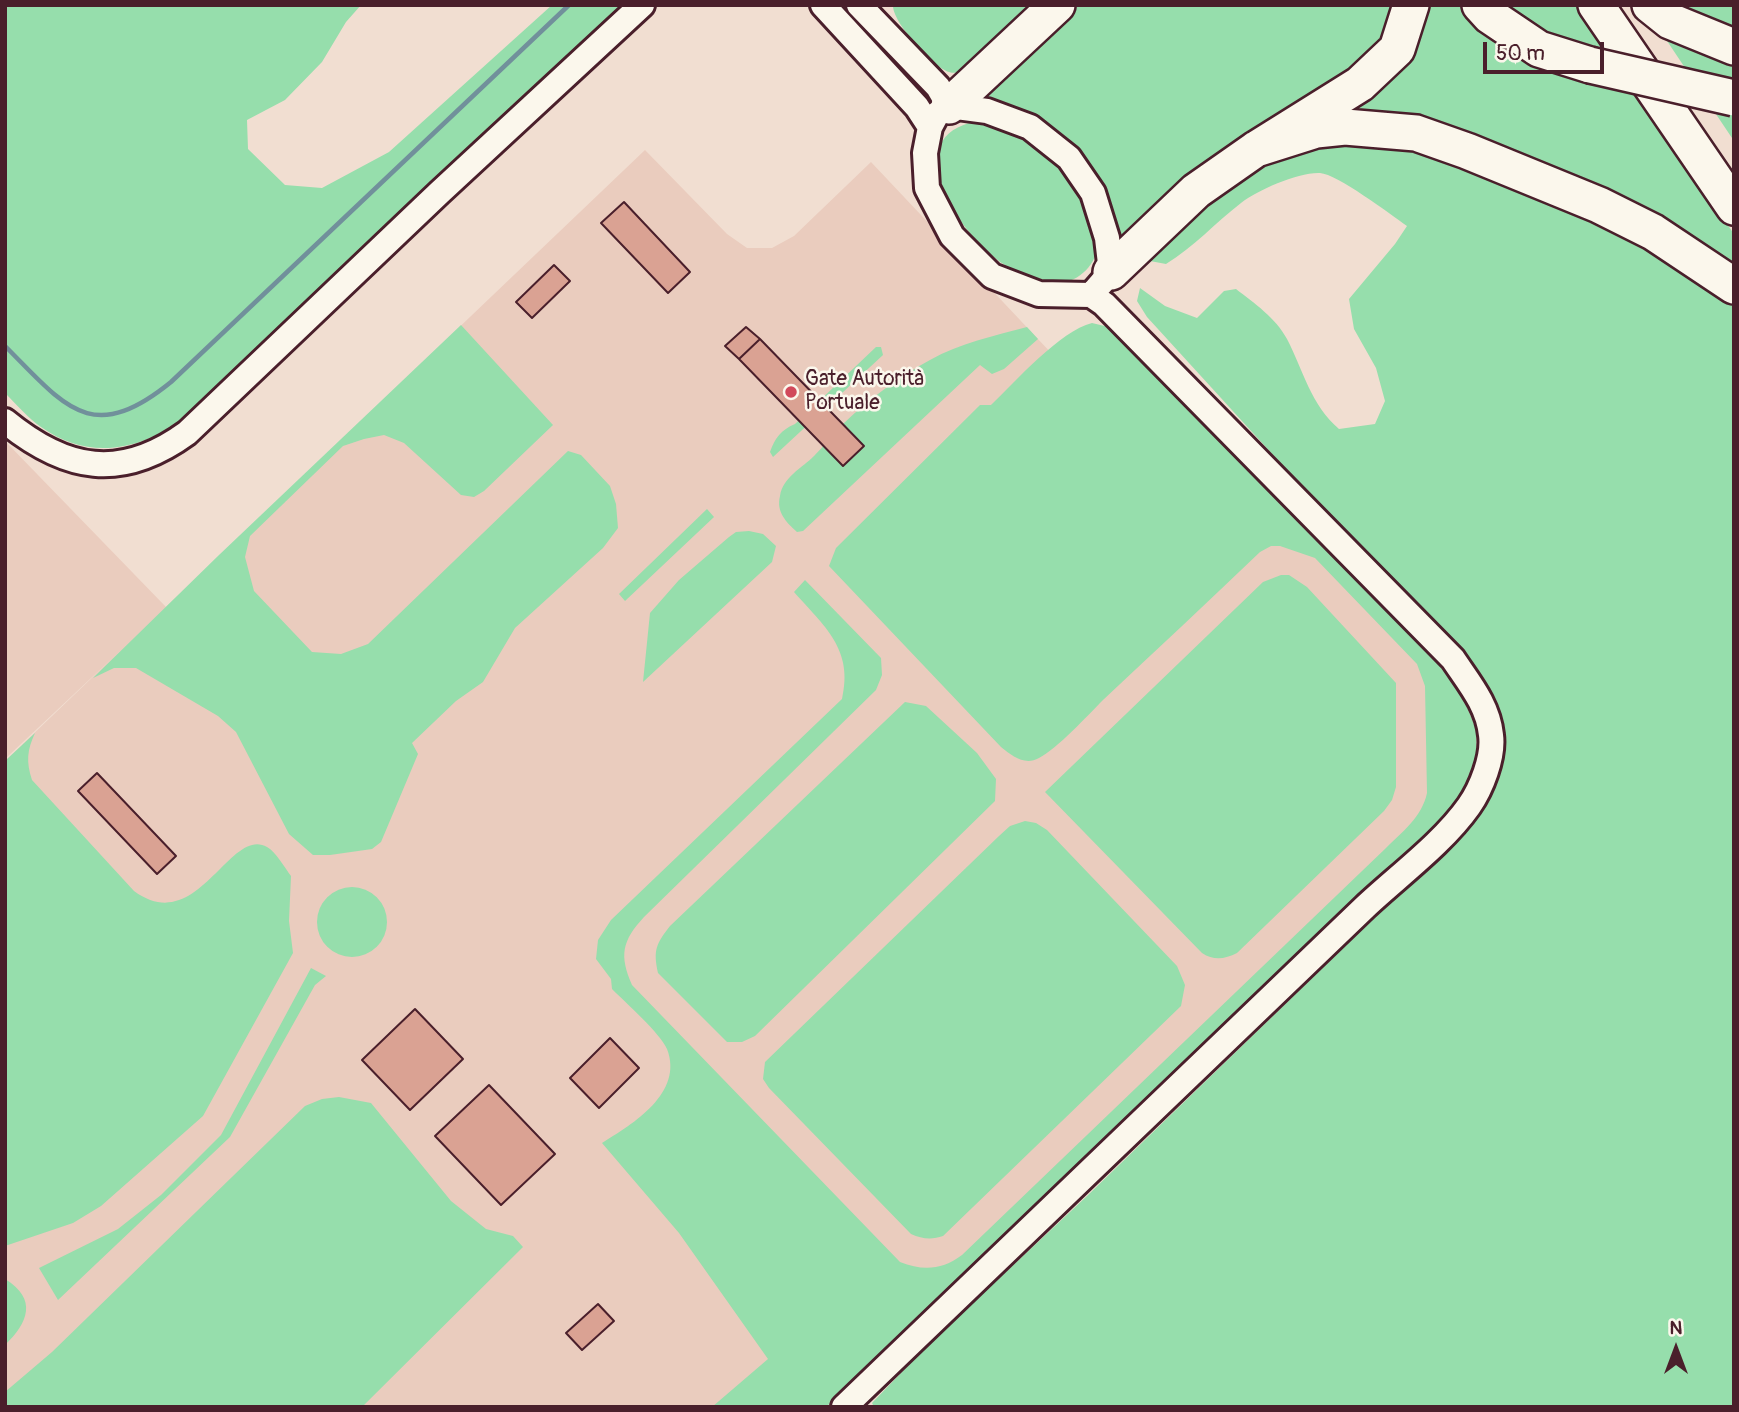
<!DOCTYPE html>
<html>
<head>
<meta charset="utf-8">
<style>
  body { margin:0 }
  #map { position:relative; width:1739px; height:1412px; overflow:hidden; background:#f1ded1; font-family:Pangolin,sans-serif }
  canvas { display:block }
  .frame { position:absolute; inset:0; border:7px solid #4a1f2b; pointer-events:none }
  .north { position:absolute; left:1641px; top:1314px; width:70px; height:70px; -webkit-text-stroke:5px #fbf7ec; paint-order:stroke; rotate:0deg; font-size:19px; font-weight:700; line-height:28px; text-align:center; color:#4a1f2b }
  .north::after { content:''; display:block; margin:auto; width:24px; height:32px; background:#4a1f2b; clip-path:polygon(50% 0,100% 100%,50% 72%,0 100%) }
  .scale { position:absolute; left:1483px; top:42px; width:121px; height:32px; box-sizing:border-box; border:4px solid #4a1f2b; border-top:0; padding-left:9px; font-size:21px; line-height:24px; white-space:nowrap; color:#4a1f2b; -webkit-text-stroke:5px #fbf7ec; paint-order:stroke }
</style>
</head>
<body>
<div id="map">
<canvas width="1739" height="1412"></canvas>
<div class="frame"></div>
<div class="north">N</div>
<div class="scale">50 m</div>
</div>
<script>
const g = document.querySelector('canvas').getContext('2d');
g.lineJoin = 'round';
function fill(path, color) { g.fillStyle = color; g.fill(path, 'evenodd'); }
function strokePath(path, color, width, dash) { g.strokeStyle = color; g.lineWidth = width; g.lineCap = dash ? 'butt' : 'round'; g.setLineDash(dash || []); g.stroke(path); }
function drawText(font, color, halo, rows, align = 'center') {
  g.font = font + ' Pangolin,sans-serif'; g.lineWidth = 5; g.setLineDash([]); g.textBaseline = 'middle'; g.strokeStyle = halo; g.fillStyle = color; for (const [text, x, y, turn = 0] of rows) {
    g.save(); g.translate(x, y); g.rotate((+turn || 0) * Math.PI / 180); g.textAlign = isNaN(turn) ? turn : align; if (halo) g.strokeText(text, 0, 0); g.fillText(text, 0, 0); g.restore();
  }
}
const built = new Path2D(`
  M645 150 727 234 747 248H772L794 236 871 162 1087 391 1175 394 1437 671 1433 824 817 1407H5V761L122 649 5 759V441L166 607Z`);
const green = new Path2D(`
  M5 5H361L346 22 322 62 285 100 247 120 248 149 285 185 322 188 389 152 552 5H630L188 416C142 450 90 462 41 427 28 418 16 404 5 393Z
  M893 5H1035L965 71C959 72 955 74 949 72 933 67 892 22 893 5Z
  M1074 5H1403L1365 70 1232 143 1117 242C1115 232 1115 220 1112 210 1102 174 1070 133 1035 117 1017 109 997 105 978 99Z
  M1424 5H1467L1639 89 1677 153 1734 234V272L1623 205 1318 119Z
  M1506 5H1585L1617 56 1573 45 1529 22Z
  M1662 5 1734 6V41Z
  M1655 23 1734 54V141Z
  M985 120C1010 127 1040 143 1059 161 1066 168 1074 179 1079 187 1083 193 1098 235 1098 242 1098 265 1075 287 1052 282 1033 277 1009 271 994 257 952 224 895 130 985 120Z
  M1387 139 1593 215 1734 300V1407H874L872 1403 926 1347 1087 1196 1431 863 1456 841 1476 817 1495 712 1489 690 1454 646 1368 559 1147 317 1137 301 1140 288 1165 306 1197 318 1224 291 1236 289C1254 303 1276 318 1287 339 1303 370 1311 405 1339 429L1375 424 1385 401 1376 368 1354 329 1349 299 1395 244 1407 226C1390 214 1337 174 1320 173 1298 172 1258 190 1241 203 1215 223 1194 247 1166 264L1150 261 1160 247 1213 196 1243 172 1315 144Z
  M1092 323 1117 329 1345 564 1433 657 1460 690 1476 729 1477 761 1465 794 1439 828 826 1407H712L768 1359 679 1233 602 1143C633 1124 684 1093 667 1049 661 1034 625 1002 612 989L611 979 596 959 598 940 611 920 842 699C854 649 824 626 794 592L805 580 881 658 882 675 876 690 644 917C622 941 619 955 632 985L900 1262C923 1271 942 1270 962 1255L1386 848C1402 832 1422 817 1427 793L1425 686 1417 664 1315 558 1280 546H1271L1260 552C1208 602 1155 651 1103 700 1088 715 1057 749 1039 758 1025 766 1012 756 1001 747L829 566 836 548 980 405H991C1016 381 1060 331 1092 323Z
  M461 325 553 425 484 491 474 497 461 495 404 443 384 435 364 439 343 446 250 536 245 557 254 591 312 652 341 654 368 644 568 451 581 455 610 486 616 504 618 528 603 548 515 628 483 682 456 701 412 743 418 754 381 842 372 849 330 855H313L289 834 236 732 218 716 136 668H114L93 678 219 555Z
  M1027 327 1038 339 1004 369 992 374 980 365 803 531 797 532C786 522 776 512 780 496 783 477 802 468 814 456 824 446 833 434 843 424 869 399 899 377 930 360 960 343 994 336 1027 327Z
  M876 347H881L883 355 773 457 770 452C775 438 781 430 795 424Z
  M707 509 714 517 625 601 619 594Z
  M749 531 763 534 776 546 772 562 643 682 650 613 679 580 729 537 736 532Z
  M1281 575H1289L1307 587 1396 683V787L1392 800 1384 811 1237 953C1225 959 1214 961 1202 953L1045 792 1263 582Z
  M905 702 926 706 977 753 996 779 995 801 755 1036 742 1042H727L658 973C653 950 656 944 670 926Z
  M35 733C27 750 26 762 32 780L134 891C198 938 229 826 267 847 276 852 285 868 291 876L289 921 293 953 203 1116 101 1206 73 1223 5 1246V761Z
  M1025 821 1036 823 1047 830 1177 966 1185 985 1181 1006 943 1236C932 1240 922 1239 911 1234L769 1088 763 1079 765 1062 999 836 1010 826Z
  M317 922a35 35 0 1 1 70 0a35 35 0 1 1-70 0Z
  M311 968 326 976 315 985 230 1137 58 1300 39 1268 118 1229 161 1195 221 1135Z
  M339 1097 371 1103 451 1201 486 1229 513 1236 523 1247 362 1407H5V1392L52 1352 305 1106 322 1099Z
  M5 1279C38 1299 28 1323 5 1345Z`);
const stream = new Path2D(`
  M5 346C65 406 91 447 171 382L569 5`);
const building = new Path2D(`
  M624 202 690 272 668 293 601 223Z
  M554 265 570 281 532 318 516 302Z
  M746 327 760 339 739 359 725 346Z
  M760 339 864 446 843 466 739 359Z
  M97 773 176 856 157 874 78 791Z
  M415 1009 463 1059 410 1110 362 1060Z
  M610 1038 639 1068 599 1108 570 1078Z
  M489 1085 555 1154 501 1205 435 1136Z
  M598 1304 614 1321 582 1350 566 1333Z`);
const minor = new Path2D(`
  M823 5 917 107 930 127
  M859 5 938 87 949 106
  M5 421C66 471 121 481 187 433L439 193 642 5
  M844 1407 1365 907C1398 876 1443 843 1469 806 1481 789 1494 757 1491 735 1488 705 1469 683 1453 659L1104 304 1091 295 1039 294 992 276 952 236 927 188 925 153 930 127 937 114 949 106 987 111 1030 127 1069 158 1093 193 1107 238 1111 272 1091 295`);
const highway = new Path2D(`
  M1480 5 1490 16 1539 49 1590 65
  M1596 5 1734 207
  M1650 5 1670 21 1734 47
  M949 106 1057 5
  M1256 149 1316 130 1345 127 1416 133 1467 151 1599 205 1653 232 1734 286
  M1111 272 1196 191 1256 149 1360 84 1397 49 1411 5`);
const highwayBridge = new Path2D(`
  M1590 65 1734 98`);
const markers = [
  [791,392,7,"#d1495b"]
];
const poiNames = [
  ["Gate Autorità",805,380],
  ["Portuale",805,404]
];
fill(built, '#eaccbe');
fill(green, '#96deac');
strokePath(stream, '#71909b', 4.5);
fill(building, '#daa293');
strokePath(building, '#4a1f2b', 2);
strokePath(minor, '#4a1f2b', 30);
strokePath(highway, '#4a1f2b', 40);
strokePath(minor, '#fbf7ec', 24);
strokePath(highway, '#fbf7ec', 35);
strokePath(highwayBridge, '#4a1f2b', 40, []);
strokePath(highwayBridge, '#fbf7ec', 35);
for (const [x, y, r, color] of markers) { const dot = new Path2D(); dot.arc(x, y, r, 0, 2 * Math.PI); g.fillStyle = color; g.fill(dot); strokePath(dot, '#fbf7ec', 2.5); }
drawText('21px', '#4a1f2b', '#fbf7ec', poiNames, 'left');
</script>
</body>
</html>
